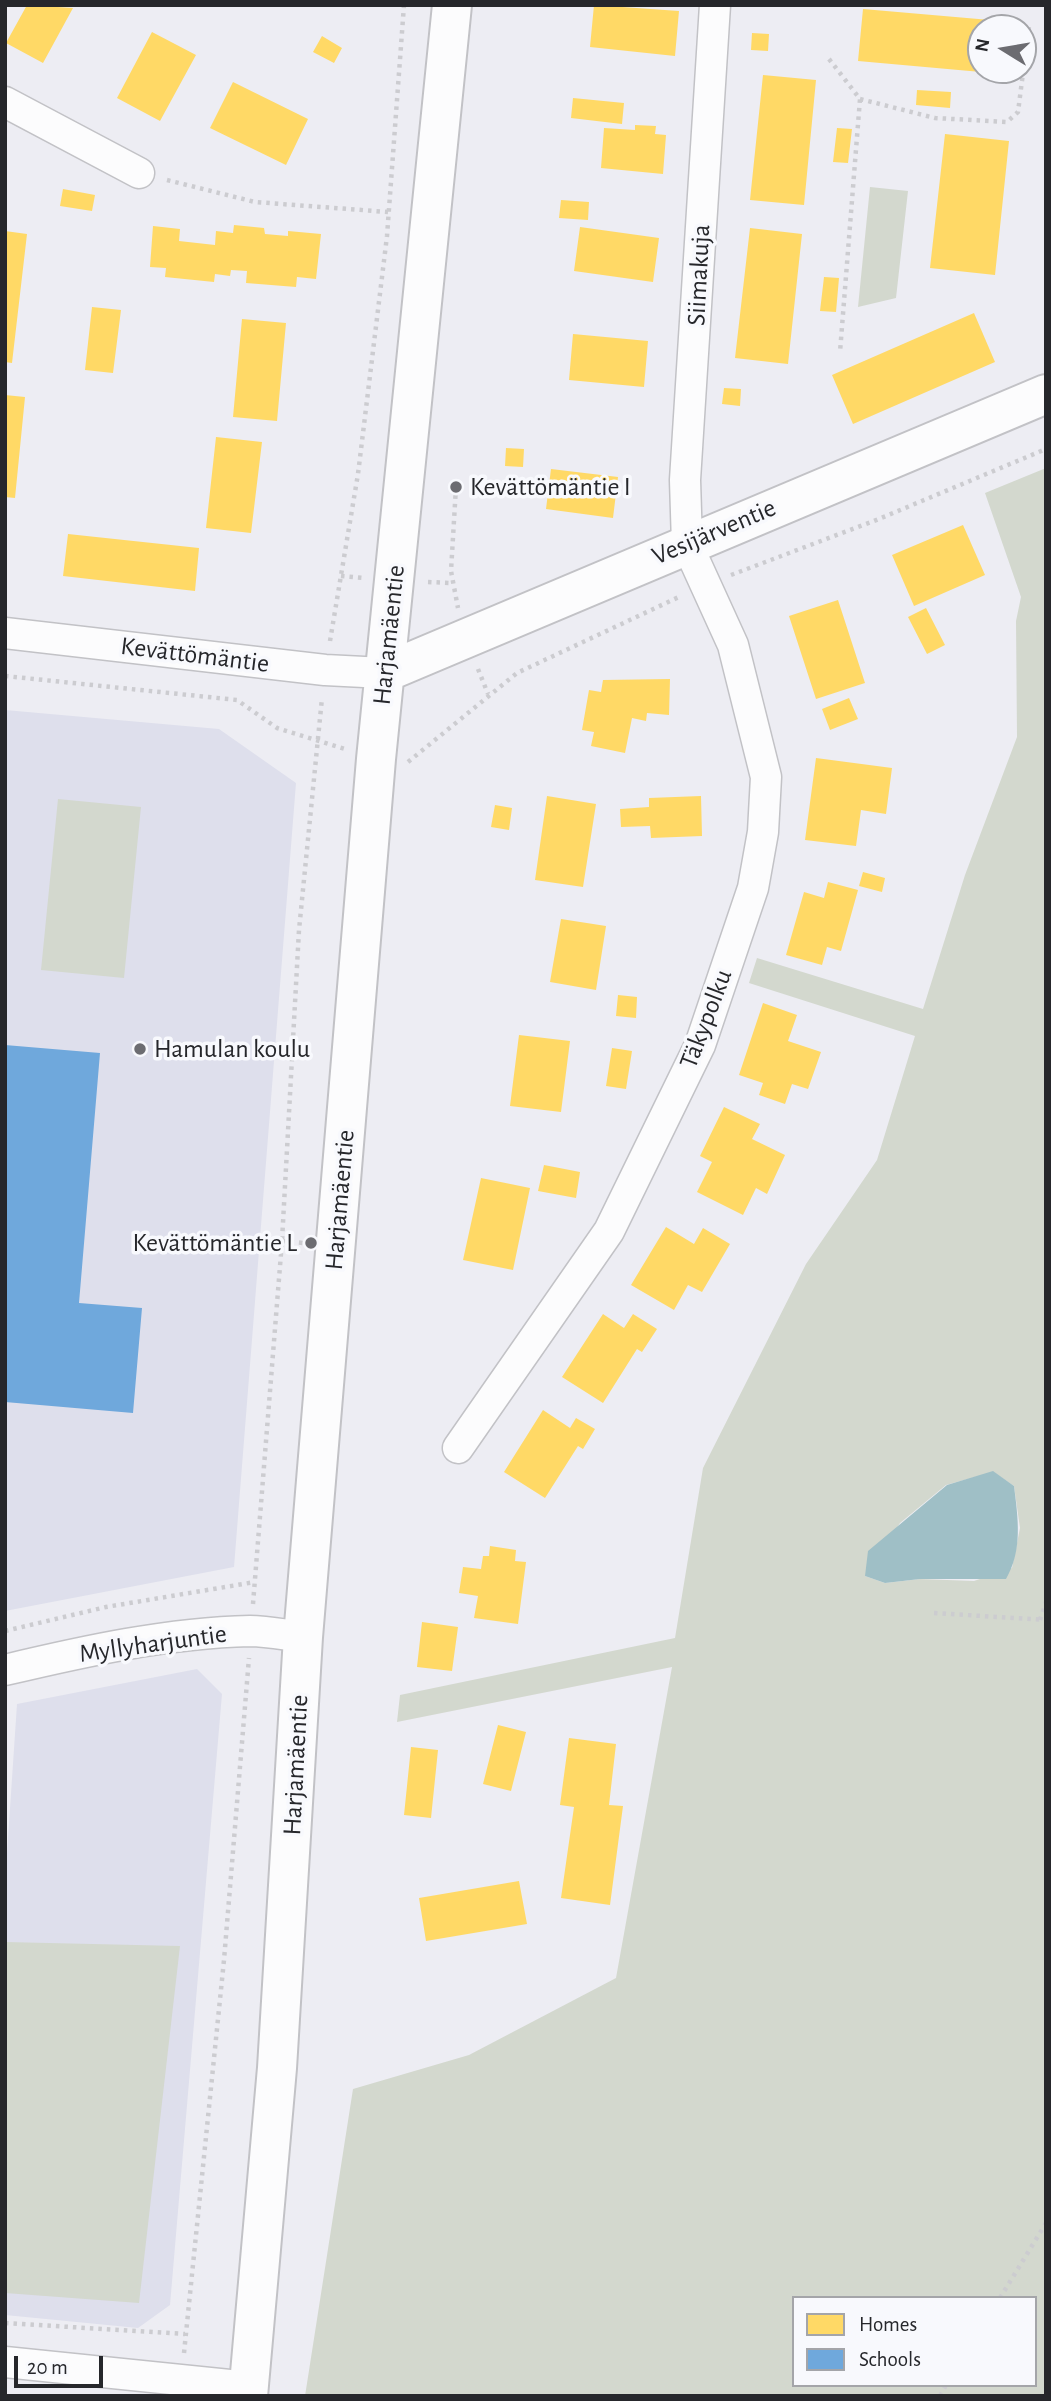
<!DOCTYPE html>
<html>
<head>
<meta charset="utf-8">
<style>
  body { margin:0 }
  #map { position:relative; width:1051px; height:2401px; overflow:hidden; background:#ededf3; font-family:"Alegreya Sans",sans-serif }
  canvas { display:block }
  .frame { position:absolute; inset:0; border:7px solid #26272b; pointer-events:none }
  .legend { position:absolute; left:792px; top:2296px; width:245px; height:91px; box-sizing:border-box; background:#f8f9fd; border:2px solid #a4a5a9; margin:0; padding:9px 12px; list-style:none; font-size:21px; color:#26272b }
  .legend li { display:flex; align-items:center; gap:14px; height:35px }
  .legend b { width:35px; border:2px solid #a4a5a9 }
  .north { position:absolute; left:967px; top:14px; width:70px; height:70px; box-sizing:border-box; background:#f8f9fd; border:2px solid #a4a5a9; border-radius:50%; rotate:281deg; font-size:19px; font-weight:700; line-height:28px; text-align:center; color:#26272b }
  .north::after { content:''; display:block; margin:auto; width:24px; height:32px; background:#6c6c71; clip-path:polygon(50% 0,100% 100%,50% 72%,0 100%) }
  .scale { position:absolute; left:14px; top:2356px; width:89px; height:32px; box-sizing:border-box; border:4px solid #26272b; border-top:0; padding-left:9px; font-size:21px; line-height:24px; white-space:nowrap; color:#26272b; -webkit-text-stroke:5px #f8f9fd; paint-order:stroke }
</style>
</head>
<body>
<div id="map">
<canvas width="1051" height="2401"></canvas>
<div class="frame"></div>
<ul class="legend">
<li><b style="height:19px;background:#ffd966"></b>Homes</li>
<li><b style="height:19px;background:#6fa8dc"></b>Schools</li>
</ul>
<div class="north">N</div>
<div class="scale">20 m</div>
</div>
<script>
const g = document.querySelector('canvas').getContext('2d');
g.lineJoin = 'round';
function fill(path, color) { g.fillStyle = color; g.fill(path, 'evenodd'); }
function strokePath(path, color, width, dash) { g.strokeStyle = color; g.lineWidth = width; g.lineCap = dash ? 'butt' : 'round'; g.setLineDash(dash || []); g.stroke(path); }
function drawText(font, color, halo, rows, align = 'center') {
  g.font = font + ' "Alegreya Sans",sans-serif'; g.lineWidth = 7; g.setLineDash([]); g.textBaseline = 'middle'; g.strokeStyle = halo; g.fillStyle = color; for (const [text, x, y, turn = 0] of rows) {
    g.save(); g.translate(x, y); g.rotate((+turn || 0) * Math.PI / 180); g.textAlign = isNaN(turn) ? turn : align; if (halo) g.strokeText(text, 0, 0); g.fillText(text, 0, 0); g.restore();
  }
}
const built = new Path2D(`
  M5 710 219 729 296 783 234 1567 5 1611Z
  M197 1669 222 1694 170 2305 138 2328 5 2315V1883L17 1704Z`);
const green = new Path2D(`
  M870 187 908 191 896 298 858 307Z
  M1046 468V2396H305L353 2089 469 2055 616 1978 672 1667 397 1722 400 1695 675 1638 703 1468 806 1264 877 1160 915 1036 749 983 757 958 923 1009 965 875 1017 737 1016 621 1021 597 985 493ZM993 1472 1014 1486 1020 1528 1012 1568 974 1581 920 1579 885 1583 865 1576 900 1523 946 1485ZM794 2298H1035V2385H794Z
  M58 799 141 807 124 978 41 970Z
  M5 1942 180 1946 139 2303 5 2293Z`);
const water = new Path2D(`
  M993 1471 1014 1486C1018 1518 1023 1550 1006 1579H920L885 1583 865 1576 868 1551 947 1485Z`);
const homes = new Path2D(`
  M27 5 73 8 43 63 6 43Z
  M594 5 679 11 675 56 590 47Z
  M863 9 1013 22 1012 28H981V72L858 61Z
  M152 32 196 55 160 121 117 98Z
  M752 33 769 34 768 51 751 50Z
  M322 36 342 48 334 63 313 52Z
  M763 75 816 80 804 205 750 200Z
  M233 82 308 119 286 165 210 128Z
  M917 90 951 92 950 108 916 105Z
  M573 98 624 103 622 124 571 118Z
  M635 125 656 126 655 134 666 135 663 174 601 168 604 128 635 130Z
  M837 128 852 129 848 163 833 162Z
  M945 134 1009 141 995 275 930 268Z
  M63 189 95 195 92 211 60 206Z
  M561 200 589 202 588 220 559 218Z
  M234 225 264 228 265 234 288 236V231L321 234 316 279 297 277 296 287 246 283 247 271 231 270 230 276 215 274 214 282 165 277 166 268 150 267 153 226 180 229 179 241 215 245 216 231 233 233Z
  M580 227 659 238 653 282 574 271Z
  M750 228 802 234 788 364 735 358Z
  M5 231 27 234 12 363 5 362Z
  M824 277 839 278 836 312 820 311Z
  M92 307 121 310 113 373 85 370Z
  M974 313 995 362 853 424 832 375Z
  M242 319 286 323 277 421 233 417Z
  M573 334 648 341 644 387 569 380Z
  M724 388 741 389 740 406 722 404Z
  M5 395 25 397 15 498 5 497Z
  M216 437 262 442 251 533 206 528Z
  M506 448 524 449 523 467 505 466Z
  M551 469 618 477 613 518 546 509Z
  M963 525 985 575 914 606 892 555Z
  M68 534 199 548 195 591 63 576Z
  M838 600 865 683 816 699 789 616Z
  M926 608 945 645 927 654 908 617Z
  M670 679 669 715 647 713 646 721 632 718 625 753 591 746 594 732 582 730 589 690 601 692 603 680Z
  M849 698 858 719 830 730 822 709Z
  M816 758 892 768 886 814 861 810 856 846 805 840Z
  M547 796 596 804 583 887 535 880Z
  M701 796 702 836 651 838 650 826 621 827 620 809 649 807V798Z
  M495 805 512 808 509 830 491 827Z
  M863 872 885 878 882 892 859 886Z
  M828 882 858 890 841 951 827 947 822 965 786 955 804 892 824 898Z
  M561 919 606 926 596 990 550 982Z
  M618 995 637 997 636 1018 616 1016Z
  M763 1003 797 1015 788 1041 821 1052 808 1089 792 1084 785 1104 759 1095 763 1083 739 1075Z
  M519 1035 570 1041 561 1112 510 1106Z
  M612 1048 632 1051 626 1089 606 1086Z
  M724 1107 760 1124 752 1139 785 1155 767 1194 756 1188 743 1215 697 1192 712 1162 700 1156Z
  M544 1165 580 1172 576 1198 538 1191Z
  M481 1178 530 1188 513 1270 463 1260Z
  M666 1227 694 1244 703 1228 730 1244 702 1292 688 1285 674 1310 631 1285Z
  M603 1314 624 1328 633 1314 657 1329 642 1352 637 1349 603 1403 562 1377Z
  M543 1410 570 1428 576 1418 595 1429 583 1449 578 1446 545 1498 504 1472Z
  M490 1546 516 1550 515 1561 526 1562 518 1624 474 1618 478 1596 459 1593 463 1567 481 1569 483 1556H489Z
  M422 1622 458 1627 452 1671 417 1667Z
  M498 1725 526 1732 511 1791 483 1784Z
  M569 1738 616 1744 609 1805 623 1806 610 1905 561 1898 574 1807 560 1805Z
  M411 1747 438 1750 431 1818 404 1815Z
  M519 1881 527 1924 426 1941 419 1898Z`);
const schools = new Path2D(`
  M5 1045 100 1053 79 1303 142 1308 133 1413 5 1402Z`);
const path = new Path2D(`
  M829 59 860 99 840 352
  M860 99 935 118 1007 122 1018 112 1029 26
  M167 180 255 202 388 212
  M456 487 451 571 458 608
  M731 575 874 521 1046 449
  M341 576 363 578
  M428 582 451 583
  M330 641 358 474 387 236 404 5
  M478 669 488 694
  M5 676 237 700 277 728 345 749
  M408 762 517 673 681 596
  M282 1241 303 1243
  M253 1604 282 1241 299 930 322 698
  M934 1613 1046 1620
  M1040 1620 1046 1602
  M5 1631 106 1607 255 1582
  M1000 2298 1046 2223
  M5 2323 185 2334
  M184 2353 224 1960 249 1658
  M940 2396 946 2385`);
const minor = new Path2D(`
  M5 102 139 173
  M5 633 325 670 384 673
  M458 1448 609 1231 700 1045 753 888 763 832 766 777 733 645 687 544 685 480 715 5
  M5 1670C85 1651 167 1633 250 1631 267 1631 286 1635 303 1637
  M5 2362 249 2387`);
const tertiary = new Path2D(`
  M384 673 1046 394
  M248 2396 277 2068 303 1637 376 759 452 5`);
const markers = [
  [456,487,7,"#6c6c71"],
  [140,1049,7,"#6c6c71"],
  [311,1243,7,"#6c6c71"]
];
const streetNames = [
  ["Siimakuja",699,275,-87],
  ["Vesijärventie",714,532,-23],
  ["Harjamäentie",389,635,-84],
  ["Kevättömäntie",195,655,7],
  ["Täkypolku",706,1019,-69],
  ["Harjamäentie",340,1200,-85],
  ["Myllyharjuntie",153,1644,-8],
  ["Harjamäentie",296,1765,-87]
];
const poiNames = [
  ["Kevättömäntie I",470,487],
  ["Hamulan koulu",154,1049],
  ["Kevättömäntie L",297,1243,"right"]
];
fill(built, '#dedfec');
fill(green, '#d3d8ce');
fill(water, '#9fbfc6');
fill(homes, '#ffd966');
fill(schools, '#6fa8dc');
strokePath(minor, '#c2c2c6', 33);
strokePath(tertiary, '#c2c2c6', 42);
strokePath(path, '#ccccd0', 4.5, [3.5, 5]);
strokePath(minor, '#fcfcfd', 30);
strokePath(tertiary, '#fcfcfd', 38);
for (const [x, y, r, color] of markers) { const dot = new Path2D(); dot.arc(x, y, r, 0, 2 * Math.PI); g.fillStyle = color; g.fill(dot); strokePath(dot, '#f8f9fd', 2.5); }
drawText('26px', '#26272b', '#f8f9fd', streetNames);
drawText('26px', '#26272b', '#f8f9fd', poiNames, 'left');
</script>
</body>
</html>
